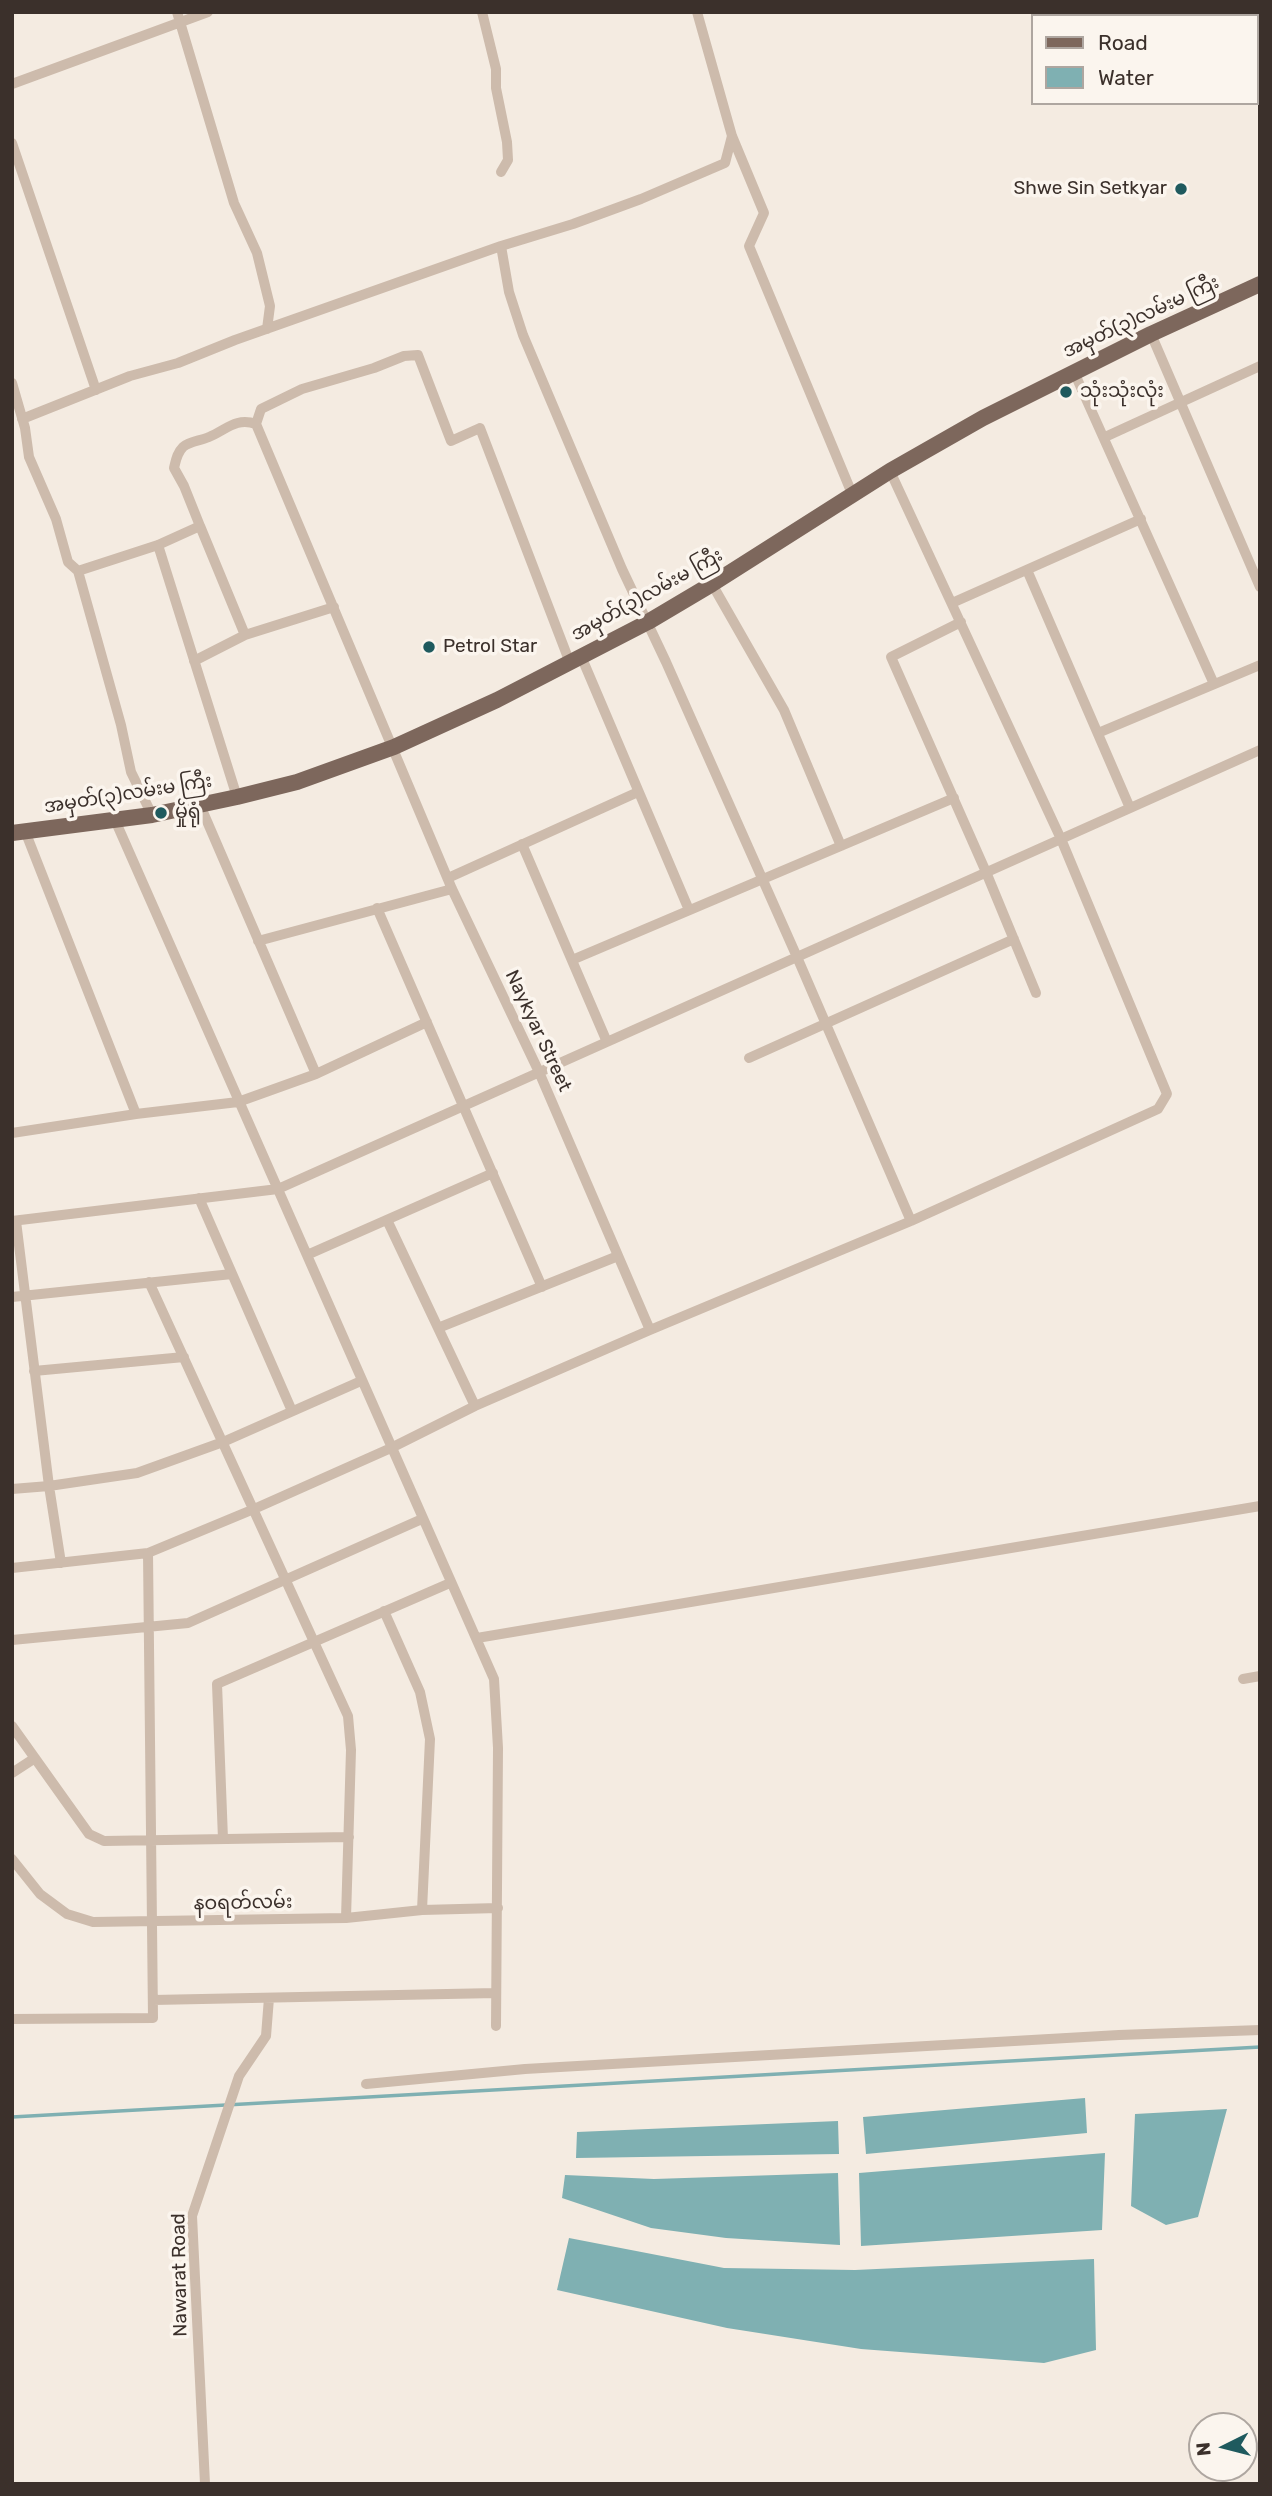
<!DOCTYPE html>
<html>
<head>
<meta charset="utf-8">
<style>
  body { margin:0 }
  #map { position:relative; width:1272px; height:2496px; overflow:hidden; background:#f4ebe1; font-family:Rubik,sans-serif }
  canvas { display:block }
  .frame { position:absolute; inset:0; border:14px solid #3b302b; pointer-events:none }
  .legend { position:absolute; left:1031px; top:14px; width:228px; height:91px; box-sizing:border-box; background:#fbf5ee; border:2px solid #aea6a0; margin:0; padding:9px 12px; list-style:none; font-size:21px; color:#3b302b }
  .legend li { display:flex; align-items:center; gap:14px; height:35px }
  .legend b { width:35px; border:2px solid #aea6a0 }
  .north { position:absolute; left:1188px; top:2412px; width:70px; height:70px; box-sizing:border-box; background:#fbf5ee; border:2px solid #aea6a0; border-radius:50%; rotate:264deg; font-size:19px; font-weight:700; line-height:28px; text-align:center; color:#3b302b }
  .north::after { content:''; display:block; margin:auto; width:24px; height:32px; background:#1f5a5e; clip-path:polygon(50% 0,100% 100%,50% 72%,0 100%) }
</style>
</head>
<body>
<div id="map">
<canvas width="1272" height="2496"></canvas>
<div class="frame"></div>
<ul class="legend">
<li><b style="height:9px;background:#7d675c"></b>Road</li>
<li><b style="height:19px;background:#7fb0b2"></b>Water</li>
</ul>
<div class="north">N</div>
</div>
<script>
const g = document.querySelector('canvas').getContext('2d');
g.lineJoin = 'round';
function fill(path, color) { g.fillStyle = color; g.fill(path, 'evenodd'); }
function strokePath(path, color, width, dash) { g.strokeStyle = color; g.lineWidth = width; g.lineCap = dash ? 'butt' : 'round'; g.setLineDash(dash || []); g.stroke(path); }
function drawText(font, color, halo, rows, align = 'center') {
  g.font = font + ' Rubik,"Noto Sans Myanmar",sans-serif'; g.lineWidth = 7; g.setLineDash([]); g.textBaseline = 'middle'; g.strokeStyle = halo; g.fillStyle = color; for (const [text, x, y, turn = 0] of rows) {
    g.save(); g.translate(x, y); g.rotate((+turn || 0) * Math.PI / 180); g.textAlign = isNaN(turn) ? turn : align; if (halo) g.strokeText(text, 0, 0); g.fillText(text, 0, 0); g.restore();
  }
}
const water = new Path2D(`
  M1085 2098 1087 2133 866 2154 863 2117Z
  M1227 2109 1198 2217 1166 2225 1131 2206 1135 2114Z
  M838 2121 839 2154 576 2158 577 2132Z
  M1105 2153 1102 2230 861 2246 859 2173Z
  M838 2173 840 2245 726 2238 651 2228 562 2198 565 2175 654 2179Z
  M569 2238 724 2268 855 2270 1094 2259 1096 2350 1044 2363 861 2349 727 2328 557 2290Z`);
const stream = new Path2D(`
  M12 2117 1260 2047`);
const street = new Path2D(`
  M177 12 234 203 257 253 270 306 267 329
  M482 12 496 69V88L507 142 508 160 501 172
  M697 12 732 136 764 213 749 246 853 496
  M12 84 208 12
  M732 136 725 163 641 199 573 224 501 246 509 292 523 335 622 569 666 662 797 957 911 1221
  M12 143 96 390
  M1151 334 1260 587
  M1074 372 1214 684
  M12 383 25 428 29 457 56 519 68 562 78 571 121 725 131 772 152 815
  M22 419 130 376 178 363 235 340 501 246
  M1105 437 1260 366
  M200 526 245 635
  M158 545 237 797
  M1027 570 1130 808
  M78 571 158 545 200 526 184 486 174 468C176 460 177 453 183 447 190 441 200 441 209 437 226 430 236 417 256 424
  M712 584 784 710 841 846
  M952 603 1141 519
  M961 622 891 657 986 872 1036 993
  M581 656 689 910
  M194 661 245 635 334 607
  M570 663 480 428 451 441 418 355 404 356 374 368 302 389 261 409 256 424 452 889 539 1072 650 1330
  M1098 733 1260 665
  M200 805 316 1074
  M115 820 494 1679 498 1748 496 2026
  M25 831 136 1114
  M522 844 607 1042
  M448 878 638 792
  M377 908 542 1287
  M258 941 452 889
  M572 960 954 798
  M749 1058 1014 939
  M12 1133 136 1114 238 1102 316 1074 427 1022
  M199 1198 292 1411
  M387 1220 475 1406
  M12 1221 278 1189 1260 750
  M16 1221 49 1486 61 1563
  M307 1255 493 1173
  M149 1282 348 1716 351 1750 346 1918
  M12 1297 232 1274
  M438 1328 618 1256
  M34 1371 184 1357
  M12 1489 49 1486 137 1473 223 1442 361 1381
  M12 1568 148 1553 254 1509 391 1448 475 1406 650 1330 911 1221 1158 1109 1167 1094 1061 839 890 471
  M384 1611 420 1692 430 1739 422 1910
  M477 1638 1260 1506
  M12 1640 188 1623 422 1519
  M1243 1679 1260 1676
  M12 1726 89 1834 104 1841 349 1837
  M12 1773 35 1758
  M223 1839 217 1684 450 1583
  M12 1859 40 1894 67 1914 93 1922 346 1918 422 1910 498 1908
  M153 2000 496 1993
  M12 2019 153 2018 148 1553
  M366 2084 525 2069 1119 2035 1260 2030
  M205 2484 192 2216 239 2076 266 2036 269 1998`);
const primary = new Path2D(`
  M12 833 152 815 237 797 297 782 394 747 497 700 648 622 712 584 890 471 983 418 1151 334 1260 284`);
const markers = [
  [1181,189,7,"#1f5a5e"],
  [1066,392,7,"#1f5a5e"],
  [429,647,7,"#1f5a5e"],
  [161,813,7,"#1f5a5e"]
];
const poiNames = [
  ["Shwe Sin Setkyar",1167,189,"right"],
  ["သုံးသုံးလုံး",1080,392],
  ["Petrol Star",443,647],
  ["မှိုရုံ",175,813]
];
const streetNames = [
  ["အမှတ်(၃)လမ်းမ ကြီး",1141,317,-25],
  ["အမှတ်(၃)လမ်းမ ကြီး",647,595,-29],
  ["အမှတ်(၃)လမ်းမ ကြီး",128,794,-9],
  ["Naykyar Street",538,1031,65],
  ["နဝရတ်လမ်း",243,1903,-1],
  ["Nawarat Road",180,2275,-91]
];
fill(water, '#7fb0b2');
strokePath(stream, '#7fb0b2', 3.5);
strokePath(street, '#cdbbac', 10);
strokePath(primary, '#7d675c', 16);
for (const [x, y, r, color] of markers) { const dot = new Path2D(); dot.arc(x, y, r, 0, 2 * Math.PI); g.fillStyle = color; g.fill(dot); strokePath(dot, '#fbf5ee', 2.5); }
drawText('19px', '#3b302b', '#fbf5ee', poiNames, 'left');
drawText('19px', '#3b302b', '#fbf5ee', streetNames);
</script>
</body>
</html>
